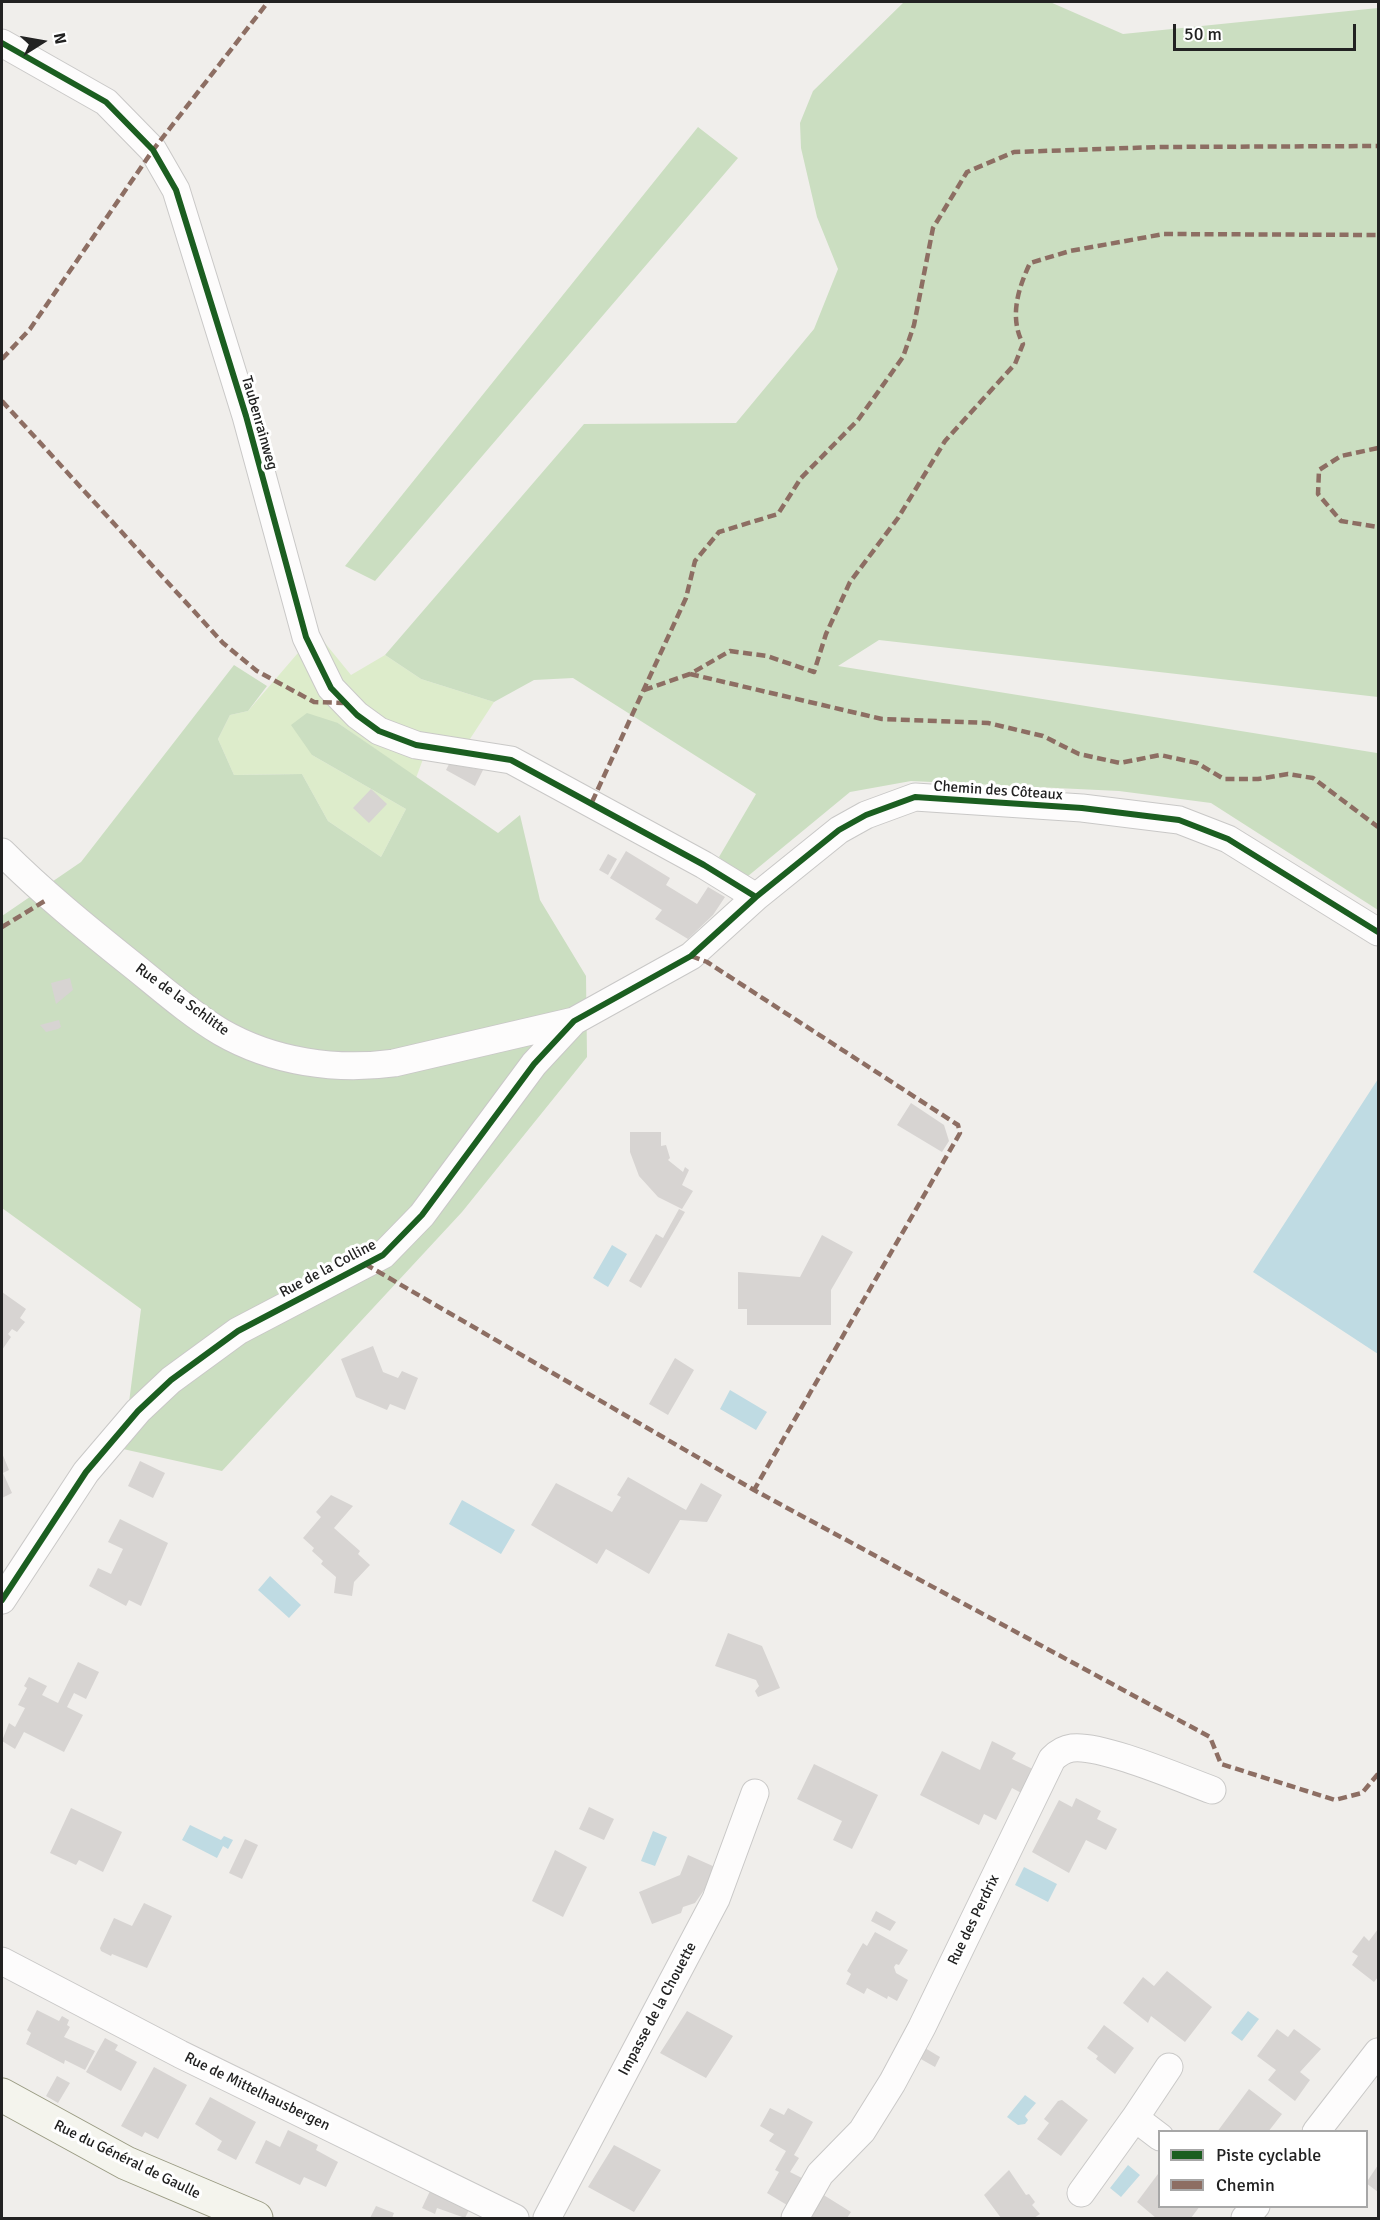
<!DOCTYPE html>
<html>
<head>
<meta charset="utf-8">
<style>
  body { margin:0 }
  #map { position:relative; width:1380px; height:2220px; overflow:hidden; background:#f0eeeb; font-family:Signika,sans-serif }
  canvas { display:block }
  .frame { position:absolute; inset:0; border:3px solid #222; pointer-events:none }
  .legend { position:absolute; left:1158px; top:2130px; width:210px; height:78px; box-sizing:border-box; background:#fff; border:2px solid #a7a7a7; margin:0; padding:8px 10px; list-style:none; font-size:18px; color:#222 }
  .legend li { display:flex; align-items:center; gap:12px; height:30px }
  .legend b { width:30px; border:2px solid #a7a7a7 }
  .north { position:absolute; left:12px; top:12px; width:60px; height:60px; -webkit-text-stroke:4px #fff; paint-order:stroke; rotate:79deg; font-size:16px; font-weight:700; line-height:24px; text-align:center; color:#222 }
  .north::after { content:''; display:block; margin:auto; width:21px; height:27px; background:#222; clip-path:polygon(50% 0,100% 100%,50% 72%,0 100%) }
  .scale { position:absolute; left:1173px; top:24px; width:183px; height:27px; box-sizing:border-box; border:3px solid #222; border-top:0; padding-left:8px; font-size:18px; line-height:21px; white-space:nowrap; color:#222; -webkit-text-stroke:4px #fff; paint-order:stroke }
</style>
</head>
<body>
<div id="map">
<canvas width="1380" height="2220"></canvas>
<div class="frame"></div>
<ul class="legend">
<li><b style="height:8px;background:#1b5e20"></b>Piste cyclable</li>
<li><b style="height:8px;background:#8d6e63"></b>Chemin</li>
</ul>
<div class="north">N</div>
<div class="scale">50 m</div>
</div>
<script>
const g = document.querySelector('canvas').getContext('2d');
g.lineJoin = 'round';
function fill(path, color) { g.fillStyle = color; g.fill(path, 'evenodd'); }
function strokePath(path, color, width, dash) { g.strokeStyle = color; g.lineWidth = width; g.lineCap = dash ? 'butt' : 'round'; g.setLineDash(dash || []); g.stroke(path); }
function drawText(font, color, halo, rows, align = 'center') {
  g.font = font + ' Signika,sans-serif'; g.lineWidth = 6; g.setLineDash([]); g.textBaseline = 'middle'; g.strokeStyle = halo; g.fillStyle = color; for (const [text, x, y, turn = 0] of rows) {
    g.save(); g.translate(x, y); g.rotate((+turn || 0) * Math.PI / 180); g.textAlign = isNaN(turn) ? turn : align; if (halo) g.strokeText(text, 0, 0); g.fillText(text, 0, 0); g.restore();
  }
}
const grass = new Path2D(`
  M316 632 351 675 385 655 421 679 494 702 468 742 432 735 416 778 338 723 312 755 406 809 381 857 328 821 302 774 234 775 218 739 230 715 248 711Z`);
const forest = new Path2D(`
  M904 2H1050L1123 34 1378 8V697L879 640 838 666 1377 753 1378 910 1211 803 1119 791 911 781 850 792 742 881 719 857 756 794 573 678 534 680 494 702 421 679 385 655 584 424 736 423 814 329 838 269 817 217 801 148 800 123 813 91Z
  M698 127 738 158 375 581 345 566Z
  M234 665 267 686 248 711 230 715 218 739 234 775 302 774 328 821 381 857 406 809 312 755 291 725 307 713 338 723 498 833 520 815 540 900 586 976 587 1057 462 1212 222 1471 123 1449 141 1309 2 1208V916L81 862Z`);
const water = new Path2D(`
  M1378 1079V1354L1253 1272Z
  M612 1245 627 1254 608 1287 593 1278Z
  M730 1390 767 1412 756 1430 720 1409Z
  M462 1500 515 1530 501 1554 449 1524Z
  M270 1576 301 1605 289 1618 258 1590Z
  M190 1825 221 1840 224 1836 233 1840 228 1849 223 1846 217 1858 182 1840Z
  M653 1831 667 1837 655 1866 641 1861Z
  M1024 1867 1057 1884 1048 1902 1015 1885Z
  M1248 2011 1259 2019 1242 2041 1231 2033Z
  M1025 2095 1036 2103 1025 2116 1028 2120 1025 2124 1018 2125 1007 2117Z
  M1128 2165 1140 2175 1121 2197 1110 2188Z`);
const building = new Path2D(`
  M449 764 483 770 475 786 446 770Z
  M371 789 387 804 369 823 353 808Z
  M626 851 670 878 666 885 697 904 708 887 725 897 713 915 688 939 655 919 662 910 610 878Z
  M608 854 617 859 608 875 599 870Z
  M70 978 73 990 56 1004 51 983Z
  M59 1020 61 1027 58 1029 46 1032 40 1025Z
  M911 1103 944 1125 949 1141 942 1152 897 1125Z
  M630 1132H661V1146L666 1145 670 1158 668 1160 683 1172 685 1167 689 1170 682 1185 693 1191 682 1209 658 1197 639 1176 630 1152Z
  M679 1209 685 1212 641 1288 629 1281 656 1234 663 1238Z
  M822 1235 853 1252 831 1290V1325H747V1309H738V1272L800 1277Z
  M2 1292 26 1309 20 1318 25 1322 17 1332 12 1329 8 1334 11 1337 2 1350Z
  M373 1346 383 1372 398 1378 402 1371 418 1378 405 1410 390 1404 387 1410 356 1397 341 1359Z
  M675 1358 694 1370 668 1415 649 1404Z
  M2 1453 9 1470 3 1473 12 1493 2 1498Z
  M140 1461 165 1473 153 1498 128 1486Z
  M628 1477 686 1510 701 1483 722 1495 707 1522 680 1520 649 1574 606 1549 597 1564 531 1525 556 1483 612 1512 621 1497 617 1495Z
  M331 1495 353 1506 334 1528 360 1551 358 1554 370 1565 354 1582 352 1596 334 1593 336 1577 321 1564 323 1561 312 1551 314 1548 303 1538 321 1517 316 1512Z
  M120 1519 168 1543 141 1606 129 1600 126 1606 89 1586 98 1568 111 1574 123 1549 108 1542Z
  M728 1633 762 1646 780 1688 758 1697 755 1691 759 1686 756 1680 715 1666Z
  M78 1662 99 1672 86 1699 74 1693 67 1707 83 1715 64 1752 24 1732 15 1749 2 1741 9 1723 15 1727 25 1708 18 1705 27 1688 24 1686 29 1677 47 1686 42 1695 58 1703Z
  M992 1741 1016 1753 1012 1759 1039 1772 1027 1796 1012 1788 996 1820 984 1814 979 1825 920 1795 942 1751 980 1770Z
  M814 1764 878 1795 852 1849 833 1840 842 1821 797 1799Z
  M1076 1798 1101 1811 1097 1819 1117 1829 1106 1850 1086 1840 1069 1873 1032 1852 1059 1800 1072 1807Z
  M589 1807 614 1819 604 1840 579 1829Z
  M71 1808 122 1832 103 1872 79 1860 76 1865 50 1853Z
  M245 1839 258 1845 242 1879 229 1873Z
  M555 1850 587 1867 563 1917 532 1901Z
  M688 1855 715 1867 707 1886 695 1903 683 1907 681 1913 652 1924 639 1892 680 1875Z
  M144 1903 172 1916 147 1968 112 1954 111 1956 101 1951 100 1948 114 1918 132 1926Z
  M876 1911 896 1922 890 1931 871 1921Z
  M1378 1929V1977L1374 1982 1352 1965 1358 1956 1352 1952 1364 1936 1369 1941Z
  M875 1932 908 1950 899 1965 896 1964 894 1967 896 1973 908 1980 897 2001 888 1996 887 1999 867 1988 864 1994 846 1984 851 1974 847 1971 863 1943 867 1946Z
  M1167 1971 1212 2007 1185 2042 1151 2016 1148 2023 1123 2003 1143 1977 1154 1986Z
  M37 2010 59 2021 62 2016 69 2020 67 2025 70 2027 64 2037 95 2051 85 2070 65 2060 64 2064 26 2044 31 2033 27 2030Z
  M687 2011 733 2036 706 2078 660 2053Z
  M1104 2025 1134 2048 1115 2074 1096 2059 1098 2056 1087 2048Z
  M1277 2029 1288 2037 1294 2029 1321 2049 1300 2072 1310 2080 1295 2101 1268 2080 1276 2070 1257 2056Z
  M105 2038 118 2045 115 2050 137 2062 121 2091 86 2072Z
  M925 2048 940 2057 935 2067 919 2058Z
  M154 2067 187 2085 158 2139 145 2132 142 2137 121 2126Z
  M57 2076 70 2083 58 2103 46 2096Z
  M1249 2089 1282 2114 1268 2132H1217Z
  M210 2097 256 2122 236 2160 217 2150 222 2141 195 2124Z
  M1062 2100 1088 2120 1061 2156 1037 2139 1049 2123 1044 2119 1058 2101Z
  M770 2108 784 2115 788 2108 813 2122 794 2155 799 2158 790 2172 802 2178 787 2205 767 2193 779 2172 775 2170 786 2151 769 2141 774 2134 760 2126Z
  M288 2130 318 2145 316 2150 338 2162 326 2187 304 2177 300 2185 255 2163 266 2140 280 2147Z
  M614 2145 661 2170 634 2212 588 2187Z
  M1378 2165V2192L1366 2183Z
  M1009 2170 1026 2195 1029 2194 1035 2202 1032 2205 1040 2214 1034 2218H1001L984 2195Z
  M1158 2174 1160 2206H1200L1191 2218H1156L1137 2202Z
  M430 2191 469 2210 465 2218 437 2208 435 2214 422 2208Z
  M822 2194 851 2212 847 2218H807Z
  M376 2206 394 2213 392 2218H370Z`);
const street = new Path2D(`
  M2 43 106 102 153 150 176 190 246 416 306 637 331 688 357 715 379 731 416 745 511 760 704 865 756 897
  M2 852C42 892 85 927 130 963 159 986 189 1013 221 1032 273 1062 336 1071 394 1063L574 1021
  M2 1600 86 1472 138 1411 171 1380 238 1331 383 1255 422 1215 534 1064 574 1021 691 956 756 897 839 830 866 815 915 797 1082 808 1179 820 1228 839 1378 932
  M2 1961 180 2054 515 2218
  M1316 2132 1378 2052
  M1160 2137 1135 2118 1169 2067
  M1081 2193 1135 2118
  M547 2218 716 1899 755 1793
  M795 2218 820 2174 862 2131 892 2083 922 2027 1052 1759C1058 1753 1064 1749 1072 1748 1101 1744 1182 1779 1212 1790
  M1245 2218 1256 2206`);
const secondary = new Path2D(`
  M2 2095 126 2163 256 2218`);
const quiet = new Path2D(`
  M2 359 30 329 153 150 268 2
  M2 401 223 643 257 671 314 702 343 703
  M1378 448 1341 456 1319 470 1318 494 1341 521 1378 527
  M690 674 882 719 988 723 1043 736 1079 754 1120 763 1160 755 1197 763 1224 779H1258L1288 774 1313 778 1378 827
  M644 690 690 674 730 651 767 656 814 672 826 634 850 582 898 518 945 441 1015 364 1023 344C1009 317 1018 289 1030 263L1070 251 1164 234 1378 235
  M592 802 686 598 695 561 719 532 778 514 801 478 858 420 903 357 914 325 933 228 967 172 1014 152 1159 147 1378 146
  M2 927 48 899
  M691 956 707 962 958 1125 960 1133 754 1490
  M365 1264 754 1490 1210 1737 1221 1764 1335 1800 1362 1793 1378 1774`);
const cycleway = new Path2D(`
  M2 43 106 102 153 150 176 190 246 416 306 637 331 688 357 715 379 731 416 745 511 760 704 865 756 897
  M2 1600 86 1472 138 1411 171 1380 238 1331 383 1255 422 1215 534 1064 574 1021 691 956 756 897 839 830 866 815 915 797 1082 808 1179 820 1228 839 1378 932`);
const streetNames = [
  ["Taubenrainweg",259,423,74],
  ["Chemin des Côteaux",998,791,4],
  ["Rue de la Schlitte",182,1000,36],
  ["Rue de la Colline",328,1269,-28],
  ["Rue des Perdrix",974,1920,-64],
  ["Impasse de la Chouette",658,2009,-62],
  ["Rue de Mittelhausbergen",257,2092,26],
  ["Rue du Général de Gaulle",127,2160,26]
];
fill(grass, '#ddeccb');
fill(forest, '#cbdec1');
fill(water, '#bfdbe3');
fill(building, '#d7d4d2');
strokePath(street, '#c9c8c7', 29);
strokePath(secondary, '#999a82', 35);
strokePath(street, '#fdfcfc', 27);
strokePath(secondary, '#f4f4ed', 33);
strokePath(quiet, '#8d6e63', 4.5, [9, 4.5]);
strokePath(cycleway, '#1b5e20', 6);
drawText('15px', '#222', '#fff', streetNames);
</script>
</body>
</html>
